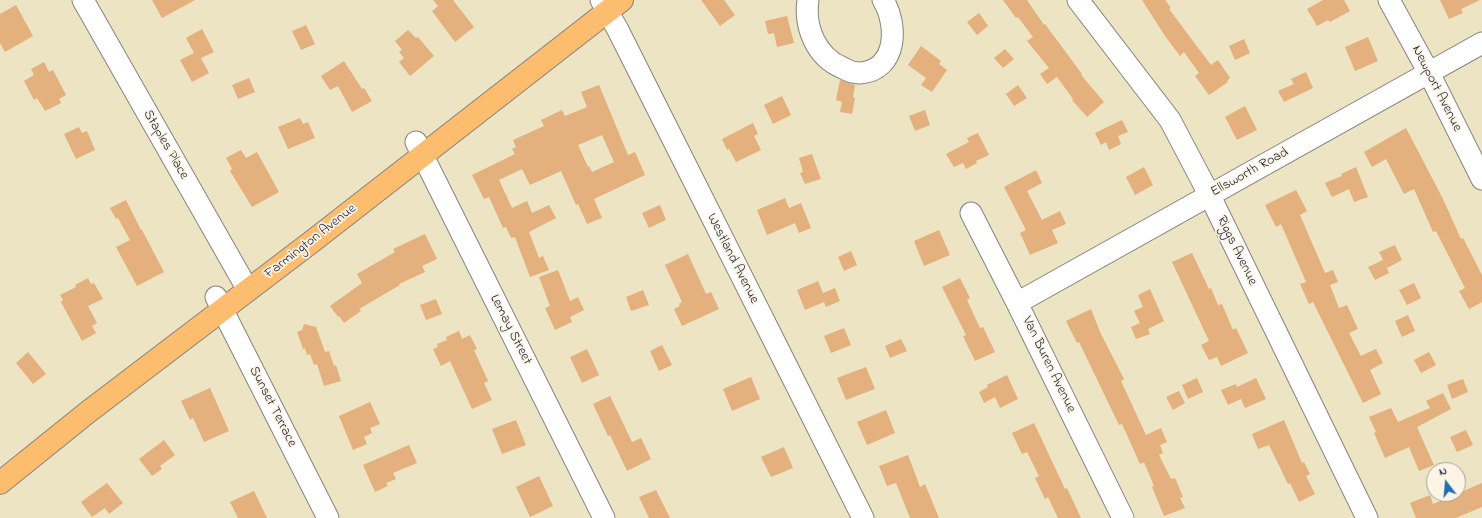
<!DOCTYPE html>
<html>
<head>
<meta charset="utf-8">
<style>
  body { margin:0 }
  #map { position:relative; width:1482px; height:518px; overflow:hidden; background:#ece4c2; font-family:"Indie Flower",sans-serif }
  canvas { display:block }
  .north { position:absolute; left:1426px; top:462px; width:40px; height:40px; box-sizing:border-box; background:#fcf5e5; border:1px solid #a5a1a1; border-radius:50%; rotate:344deg; font-size:11px; font-weight:700; line-height:16px; text-align:center; color:#22223b }
  .north::after { content:''; display:block; margin:auto; width:14px; height:18px; background:#1f6fb2; clip-path:polygon(50% 0,100% 100%,50% 72%,0 100%) }
</style>
</head>
<body>
<div id="map">
<canvas width="1482" height="518"></canvas>
<div class="north">N</div>
</div>
<script>
const g = document.querySelector('canvas').getContext('2d');
g.lineJoin = 'round';
function fill(path, color) { g.fillStyle = color; g.fill(path, 'evenodd'); }
function strokePath(path, color, width, dash) { g.strokeStyle = color; g.lineWidth = width; g.lineCap = dash ? 'butt' : 'round'; g.setLineDash(dash || []); g.stroke(path); }
function drawText(font, color, halo, rows, align = 'center') {
  g.font = font + ' "Indie Flower",sans-serif'; g.lineWidth = 3.5; g.setLineDash([]); g.textBaseline = 'middle'; g.strokeStyle = halo; g.fillStyle = color; for (const [text, x, y, turn = 0] of rows) {
    g.save(); g.translate(x, y); g.rotate((+turn || 0) * Math.PI / 180); g.textAlign = isNaN(turn) ? turn : align; if (halo) g.strokeText(text, 0, 0); g.fillText(text, 0, 0); g.restore();
  }
}
const building = new Path2D(`
  M152 0H195L162 18Z
  M433 0H453L474 27 455 42 432 11 438 6Z
  M701 0H724L735 15 720 26Z
  M1003 0H1027L1044 25 1045 24 1082 74 1081 75 1104 102 1087 117 1072 100 1073 99 1057 77 1047 84 1040 74 1049 68 1027 41 1033 37 1018 17 1016 18Z
  M1142 0H1165L1171 8 1169 9 1211 65 1218 60 1230 78 1227 81 1228 82 1209 95 1195 76 1199 73 1184 52 1180 56 1165 36Z
  M1323 0H1344L1350 11 1330 22 1328 20 1317 26 1307 9Z
  M1440 0H1480L1461 9 1463 13 1449 19Z
  M16 5 33 36 5 52 0 43V14Z
  M979 13 988 26 977 35 967 22Z
  M787 16 794 43 777 47 774 33 768 34 765 21Z
  M306 25 315 44 301 50 292 31Z
  M202 29 214 52 201 58 209 73 192 82 180 60 194 53 186 38Z
  M408 30 416 38 418 37 434 56 410 76 399 62 404 58 399 52 402 50 395 41Z
  M1368 37 1378 61 1355 71 1345 47Z
  M1244 39 1250 53 1235 60 1229 46Z
  M921 46 941 61 939 64 947 70 932 92 921 85 926 78 908 65Z
  M1005 49 1014 59 1003 68 994 58Z
  M344 61 362 89 364 88 372 101 352 112 338 86 330 90 321 76Z
  M44 62 49 72 53 70 66 95 59 99 61 103 45 111 37 98 34 100 24 81 34 75 31 69Z
  M1306 72 1313 88 1284 102 1278 91 1294 84 1291 79Z
  M249 78 255 92 238 99 232 85Z
  M840 80 855 85 853 97 855 98 852 114 840 112 842 102 836 100Z
  M599 85 628 155 635 152 645 175 594 199 602 218 587 224 578 204 576 205 561 171 530 185 522 169 499 180 512 208 527 201 532 213 549 205 556 218 529 232 539 258 543 256 549 270 530 277 515 237 511 238 506 227 503 228 489 197 484 199 472 175 515 154 512 149 516 147 513 140 544 126 541 120 562 110 565 116 587 107 581 92ZM602 135 614 162 592 172 589 166 588 167 578 145Z
  M1018 85 1027 98 1014 106 1006 94Z
  M782 96 791 115 773 124 764 105Z
  M1245 106 1257 130 1237 140 1225 117Z
  M925 110 930 125 915 131 909 116Z
  M300 118 303 124 308 122 315 138 288 149 278 127Z
  M1122 120 1128 132 1118 136 1121 144 1109 150 1106 142 1101 145 1095 133Z
  M753 123 758 134 754 136 761 150 736 162 729 149 727 150 722 139Z
  M79 127 82 133 87 131 95 150 76 159 64 134Z
  M1406 128 1443 199 1461 239 1463 238 1482 275V302L1469 309 1459 291 1465 288 1436 231 1433 232 1414 189 1404 194 1386 159 1372 167 1364 152Z
  M978 133 989 155 976 161 977 163 966 169 963 163 954 167 946 154 969 142 967 138Z
  M241 150 246 158 257 152 279 192 252 207 230 171 232 169 226 158Z
  M812 154 821 179 805 184 800 173 803 172 799 158Z
  M1144 167 1153 185 1135 195 1126 177Z
  M1356 167 1368 197 1354 202 1349 189 1332 197 1325 183 1342 176 1341 174Z
  M1036 170 1042 183 1027 191 1042 220 1060 211 1066 224 1052 230 1058 243 1030 255 1020 233 1026 230 1004 187Z
  M1296 190 1307 211 1300 215 1325 273 1333 270 1338 282 1330 285 1339 308 1347 305 1358 329 1349 333 1361 356 1376 349 1383 363 1370 370 1381 394 1363 403 1313 302 1309 304 1300 284 1306 282 1281 224 1276 227 1265 205Z
  M785 198 789 208 801 203 811 228 799 233 795 223 767 235 757 210Z
  M126 200 141 230H142L164 272 137 286 116 247 130 240 118 218 116 219 110 208Z
  M660 205 666 220 649 228 642 213Z
  M939 230 950 255 924 266 914 241Z
  M425 234 437 259 422 266 425 272 399 284 400 285 359 309 361 311 344 323 339 316 338 317 330 306 362 283 357 274 395 252 393 249Z
  M1395 245 1402 260 1387 268 1379 252Z
  M851 251 857 265 844 271 838 257Z
  M1192 253 1209 289 1211 288 1218 305 1222 304 1233 330 1236 328 1248 353 1221 366 1217 357 1209 360 1201 345 1209 341 1172 262Z
  M688 254 706 294 711 292 719 309 682 326 674 309 680 306 679 304 682 302 665 265Z
  M1383 260 1389 273 1375 280 1368 267Z
  M558 270 570 301 578 297 584 310 570 317 572 322 555 330 545 308 550 306 539 277Z
  M88 278 91 284 94 283 103 299 88 306 97 323 92 326 96 333 82 341 61 302 63 300 60 295 76 287 75 285Z
  M960 278 970 298 967 300 980 328 983 327 995 352 975 361 963 336 966 335 942 287Z
  M818 281 823 293 835 288 840 301 826 307 824 302 805 310 797 290Z
  M1414 283 1421 298 1407 305 1399 290Z
  M1150 289 1164 321 1148 329 1150 334 1136 339 1131 327 1140 323 1134 311 1143 307 1138 295Z
  M643 290 649 305 631 311 626 297Z
  M436 299 442 314 426 320 420 305Z
  M1091 309 1100 332 1124 379 1121 381 1146 435 1161 428 1167 442 1160 445 1163 453 1159 455 1171 479 1175 478 1183 497 1180 498 1185 508 1164 516 1152 487 1154 486 1144 462 1140 464 1122 424 1119 425 1079 342 1077 343 1066 321Z
  M1408 315 1415 331 1402 337 1395 321Z
  M304 324 316 327 325 352 329 351 334 366 336 365 341 381 324 386 317 364 314 365 310 354 307 355 305 348 303 349 297 332 302 330Z
  M844 328 851 345 831 353 824 336Z
  M459 331 462 339 470 335 477 349 474 350 488 381 484 383 492 400 472 409 450 361 441 366 433 349 438 347 437 344 447 340 446 337Z
  M901 339 907 351 890 358 885 346Z
  M662 345 672 365 659 371 650 351Z
  M587 349 599 375 582 383 570 357Z
  M28 352 46 374 33 384 16 363Z
  M1429 352 1436 365 1421 373 1414 360Z
  M866 367 875 389 846 400 837 378Z
  M1007 375 1018 399 1000 408 995 397 984 403 979 392 988 387 987 385Z
  M751 377 760 399 732 411 723 389Z
  M1197 378 1203 392 1188 399 1182 385Z
  M1256 378 1266 399 1245 408 1241 399 1228 405 1221 390 1236 384 1237 387Z
  M1463 379 1468 392 1452 399 1447 385Z
  M210 388 229 431 204 442 193 418 190 420 181 401Z
  M1179 391 1185 403 1173 410 1166 397Z
  M1443 393 1451 409 1417 427 1434 465 1419 471 1409 447 1385 458 1374 433 1376 432 1369 417 1391 408 1398 422 1430 408 1426 401Z
  M610 396 632 442 641 438 651 459 627 471 610 435 608 436 593 404Z
  M370 402 380 424 370 428 372 433 364 437 367 444 353 450 339 416Z
  M886 410 895 433 867 445 857 422Z
  M516 420 526 445 502 454 492 429Z
  M1284 420 1302 463 1304 462 1310 474 1306 476 1315 494 1299 502 1290 483 1288 484 1269 445 1258 449 1252 434Z
  M1034 423 1065 489 1067 488 1081 518H1058L1048 497 1045 499 1035 478 1039 476 1027 452 1022 454 1012 433Z
  M1466 430 1473 445 1457 452 1450 437Z
  M164 440 175 455 160 466 162 469 152 476 139 459Z
  M409 445 417 463 393 473 396 479 386 483 388 486 375 492 363 465Z
  M784 447 793 468 771 477 761 457Z
  M908 455 920 487 925 484 939 518H910L896 483 887 486 879 466Z
  M539 476 553 506 530 517 516 487Z
  M107 483 123 503 109 514 105 508 92 517 81 502Z
  M1482 483V507L1456 518H1416L1410 503 1430 495 1433 504Z
  M656 490 670 518H649L639 497Z
  M254 491 267 518H238L230 502Z`);
const minor = new Path2D(`
  M83 0 248 290
  M601 0 618 30 863 518
  M808 0C804 27 816 57 843 68 848 71 854 73 860 73 898 70 898 24 883 0
  M1078 0 1170 120 1210 196 1367 518
  M1389 0 1429 73 1482 179
  M416 142 604 518
  M971 213 1017 303 1123 518
  M216 297 328 518
  M1017 303 1482 43`);
const major = new Path2D(`
  M0 483 88 412 314 240 622 0`);
const streetNames = [
  ["Newport Avenue",1436,89,63],
  ["Staples Place",165,145,60],
  ["Ellsworth Road",1250,173,-29],
  ["Farmington Avenue",311,242,-38],
  ["Riggs Avenue",1236,251,64],
  ["Westland Avenue",732,259,63],
  ["Lemay Street",510,330,63],
  ["Van Buren Avenue",1048,365,64],
  ["Sunset Terrace",272,407,63]
];
fill(building, '#e4b07d');
strokePath(minor, '#87837e', 23);
strokePath(major, '#87837e', 24);
strokePath(minor, '#fff', 21);
strokePath(major, '#fcbd6f', 22);
drawText('14px', '#22223b', '#fcf5e5', streetNames);
</script>
</body>
</html>
